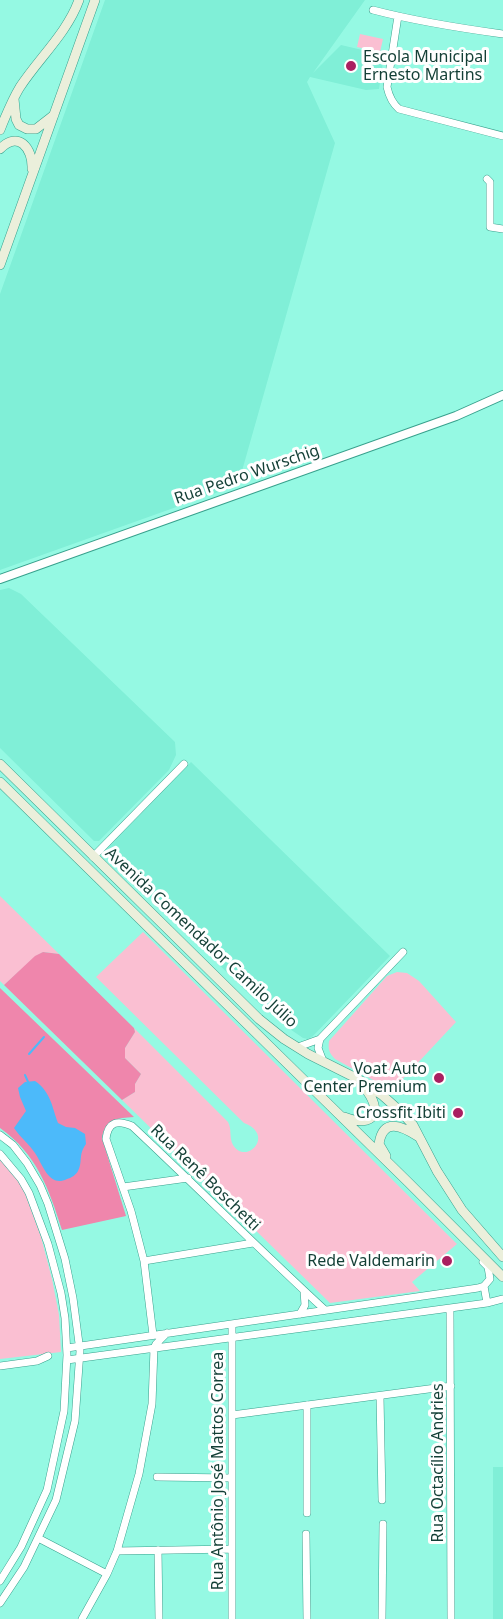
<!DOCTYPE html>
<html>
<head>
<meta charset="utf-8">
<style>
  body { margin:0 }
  canvas { display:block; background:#95f9e3 }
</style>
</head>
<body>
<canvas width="503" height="1619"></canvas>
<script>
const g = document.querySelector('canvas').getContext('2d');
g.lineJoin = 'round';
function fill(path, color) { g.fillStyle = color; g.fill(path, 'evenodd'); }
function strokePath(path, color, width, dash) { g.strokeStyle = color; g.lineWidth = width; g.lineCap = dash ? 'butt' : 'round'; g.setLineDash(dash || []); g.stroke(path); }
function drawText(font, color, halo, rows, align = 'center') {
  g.font = font + ' "Noto Sans",sans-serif'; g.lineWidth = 6; g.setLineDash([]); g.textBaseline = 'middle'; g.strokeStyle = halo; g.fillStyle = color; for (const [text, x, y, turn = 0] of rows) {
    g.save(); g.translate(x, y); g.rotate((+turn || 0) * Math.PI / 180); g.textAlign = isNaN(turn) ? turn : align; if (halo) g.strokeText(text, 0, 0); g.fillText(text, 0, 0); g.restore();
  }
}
const built = new Path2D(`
  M105 0H365L313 73 341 45 384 55 379 89 366 90 310 77 307 82 335 143 238 485 0 570V294Z
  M9 588 21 594 175 742 176 755 169 770 99 841H94L0 748V590Z
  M191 762 390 956 313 1036 308 1039 303 1038 284 1025 253 998 104 852Z
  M493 1467H503V1619H493Z`);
const green = new Path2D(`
  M360 34 383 39 380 52 357 47Z
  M0 896 59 954 43 952 36 956 4 985 0 981Z
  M143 932 457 1244 412 1282 420 1291 330 1303 122 1100 135 1092V1084L141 1074 125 1058V1048L135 1032 134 1028 228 1122C232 1129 229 1138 233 1145 246 1166 276 1135 244 1123L96 977Z
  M397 972 407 973 419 981 456 1022 399 1083 384 1086 335 1059C329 1053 328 1049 329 1041L387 976Z
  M0 1157 22 1185 41 1237 52 1279 59 1315 61 1352 0 1359Z`);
const forest = new Path2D(`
  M43 952 59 954 134 1028 135 1032 125 1048V1058L141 1074 135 1084V1092L122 1100 4 985 35 956Z
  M0 988 134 1117C117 1118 105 1119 102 1138L126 1216 62 1230C49 1189 37 1154 0 1128Z`);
const water = new Path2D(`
  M35 1081C51 1092 52 1107 58 1123L66 1127 75 1128 85 1134 86 1144C78 1155 83 1162 78 1171 76 1175 71 1178 67 1179 49 1188 43 1165 35 1153 29 1144 20 1137 14 1128L26 1111 20 1097 18 1088 25 1082Z`);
const stream = new Path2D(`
  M29 1054 44 1037
  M25 1075 29 1084`);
const minor = new Path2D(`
  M373 10C415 21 459 28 503 34
  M398 16 387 87C389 96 392 103 399 109L503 136
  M487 179 490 182V227L503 229
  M93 857 184 764
  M320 1039 318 1048 323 1061
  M298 1047 320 1039 403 952
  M0 1135 13 1145 27 1163 40 1185 48 1204 65 1259 73 1298 80 1351 75 1421 56 1500 24 1567 0 1603
  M0 1154 21 1179 29 1193 48 1244 61 1293 65 1318 67 1355 64 1411 47 1490 21 1547 0 1581
  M123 1187 188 1178
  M144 1261 253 1243
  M484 1286 487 1303
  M450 1308 451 1619
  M300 1314 305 1305 304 1291
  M153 1335 144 1261 131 1211 106 1139C108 1121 118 1120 132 1126 197 1187 260 1250 325 1310
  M67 1348 478 1288 484 1286 490 1279 488 1267 483 1262
  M67 1360 487 1303 503 1299
  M0 1366 37 1361 48 1356
  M380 1396 382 1500
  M232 1415 451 1386
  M157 1477 232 1478
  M307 1513V1405
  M306 1534 307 1619
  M38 1538 107 1574
  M158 1550 159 1619
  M117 1551 232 1549
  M82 1619 107 1574 117 1551 139 1474 152 1404 154 1348 156 1344 167 1333
  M232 1619V1324
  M382 1619 383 1524`);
const tertiary = new Path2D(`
  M0 579 456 416 503 395`);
const secondary = new Path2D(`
  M14 99 16 119 19 125 27 129H36L54 115
  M0 130C6 115 12 100 20 87 39 58 67 33 79 0
  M0 149C18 130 33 148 32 169
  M0 265 95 0
  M0 764 259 1019 284 1039 308 1054 358 1079 382 1095 400 1111 413 1125 437 1171 462 1210 503 1257
  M0 782 408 1182 503 1277
  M344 1117C375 1129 384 1111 364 1087
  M386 1156 379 1144C383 1117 402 1126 419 1137`);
const markers = [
  [351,66,6,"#aa1f61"],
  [439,1078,6,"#aa1f61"],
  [458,1113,6,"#aa1f61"],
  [447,1261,6,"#aa1f61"]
];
const poiNames = [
  ["Escola Municipal",363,57,"left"],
  ["Ernesto Martins",363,75,"left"],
  ["Voat Auto",427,1069],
  ["Center Premium",427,1087],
  ["Crossfit Ibiti",446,1113],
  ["Rede Valdemarin",435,1261]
];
const streetNames = [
  ["Rua Pedro Wurschig",247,475,-19],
  ["Avenida Comendador Camilo Júlio",201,938,43],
  ["Rua Renê Boschetti",205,1178,44],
  ["Rua Octacílio Andries",438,1463,-90],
  ["Rua Antônio José Mattos Correa",218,1471,-90]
];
fill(built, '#80efd7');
fill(green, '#fabfd2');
fill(forest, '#ef86ac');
fill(water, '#4cbafa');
strokePath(stream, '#4cbafa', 2);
strokePath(minor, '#38a18d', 8);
strokePath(tertiary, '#38a18d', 10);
strokePath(secondary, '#38a18d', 10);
strokePath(minor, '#fff', 7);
strokePath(tertiary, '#fff', 8);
strokePath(secondary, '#ebefdb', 9);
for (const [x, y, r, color] of markers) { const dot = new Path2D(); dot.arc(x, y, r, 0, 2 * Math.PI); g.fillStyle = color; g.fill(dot); strokePath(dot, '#fff', 2); }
drawText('16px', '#133f36', '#fff', poiNames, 'right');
drawText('16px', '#133f36', '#fff', streetNames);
</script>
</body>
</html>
